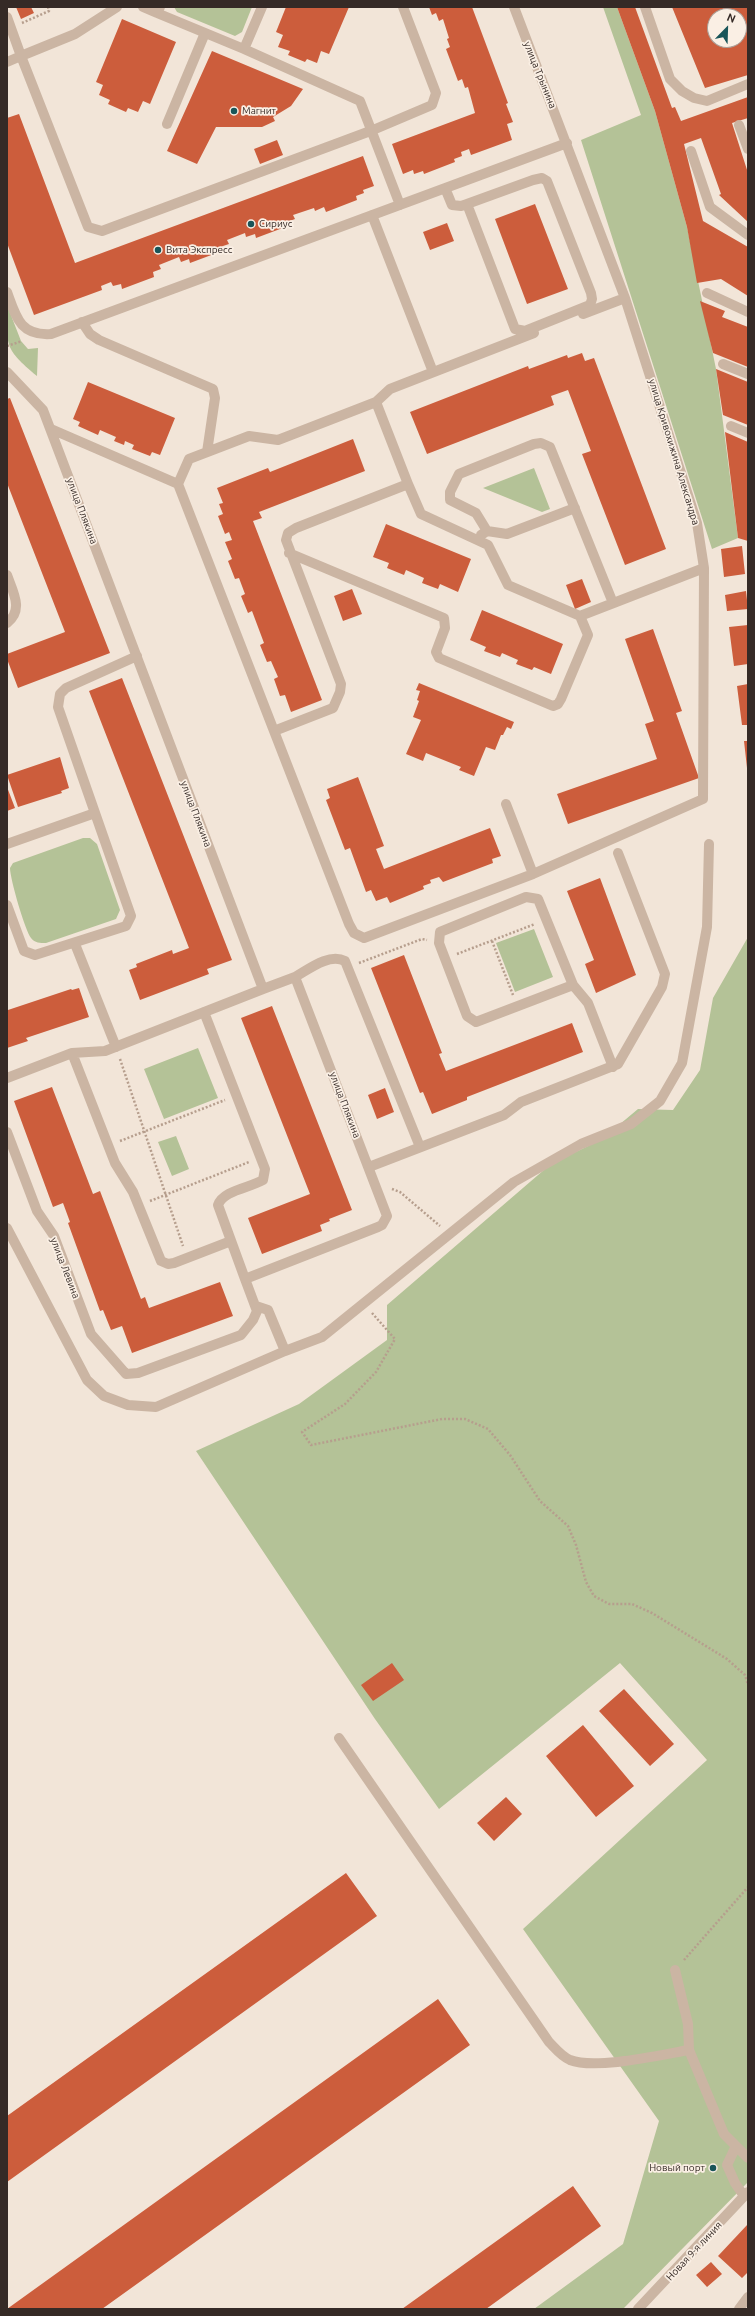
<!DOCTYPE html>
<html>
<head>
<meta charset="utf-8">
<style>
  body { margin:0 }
  #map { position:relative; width:755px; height:2316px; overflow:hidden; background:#f2e5d8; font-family:Ubuntu,sans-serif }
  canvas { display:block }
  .frame { position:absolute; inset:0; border:8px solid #352a26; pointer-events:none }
  .north { position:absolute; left:707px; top:8px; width:40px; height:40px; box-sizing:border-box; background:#faefe4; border:1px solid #aba098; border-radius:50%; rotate:23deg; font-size:11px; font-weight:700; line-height:16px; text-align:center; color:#352a26 }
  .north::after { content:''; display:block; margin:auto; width:14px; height:18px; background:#195559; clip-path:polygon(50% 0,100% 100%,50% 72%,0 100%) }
</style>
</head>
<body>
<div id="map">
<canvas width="755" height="2316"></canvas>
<div class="frame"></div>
<div class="north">N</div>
</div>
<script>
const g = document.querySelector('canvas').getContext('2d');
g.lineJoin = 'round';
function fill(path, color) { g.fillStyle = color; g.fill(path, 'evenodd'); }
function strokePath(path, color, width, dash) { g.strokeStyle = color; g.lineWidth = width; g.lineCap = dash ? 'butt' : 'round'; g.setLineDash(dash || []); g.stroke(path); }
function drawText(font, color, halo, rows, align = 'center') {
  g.font = font + ' Ubuntu,sans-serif'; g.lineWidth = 3.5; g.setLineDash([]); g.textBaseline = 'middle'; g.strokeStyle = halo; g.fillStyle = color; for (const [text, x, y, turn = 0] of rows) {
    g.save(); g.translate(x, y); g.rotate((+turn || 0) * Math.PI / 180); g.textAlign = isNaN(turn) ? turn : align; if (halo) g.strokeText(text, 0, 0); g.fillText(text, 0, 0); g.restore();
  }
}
const green = new Path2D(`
  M174 7H252L242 32 235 36 177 12Z
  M603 7H617L655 111 687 227 716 369 738 538 712 549 581 140 641 115Z
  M7 305 21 341 28 349 38 348 37 376C4 348 7 347 7 305Z
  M534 468 550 509 542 512 483 488Z
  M83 838H90L97 844 120 910 116 919 46 943C40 943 35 943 31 938 25 930 10 879 10 868L13 863Z
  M534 929 553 977 515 992 496 943Z
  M748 937V2182L623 2309H534L623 2244 659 2121 523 1929 707 1760 620 1663 439 1809 375 1719 196 1451 299 1404 387 1340V1305L552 1163 601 1140 638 1109 673 1110 700 1070 713 998Z
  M198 1048 218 1098 164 1119 144 1069Z
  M176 1136 189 1169 172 1176 158 1142Z`);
const building = new Path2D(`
  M16 7H31L34 13 21 19Z
  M286 7H349L329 54 321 51 317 63 307 59 305 62 288 55 290 51 278 47 283 35 276 32Z
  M429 7H472L508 103 506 104 513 122 507 124 512 140 471 155 469 149 461 152 462 156 454 159 455 162 424 174 423 171 414 174 413 170 403 174 392 144 475 113 468 87 465 88 462 79 458 81 446 49 450 47 447 39 449 38 443 19 439 21 436 13 432 15Z
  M617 7H635L672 108 675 107 681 121 748 97V118L732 123 748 173V222L719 195 721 194 701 138 684 144 703 221 748 247V296L721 279 697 283 687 227 655 111Z
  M672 7H748V75L705 88ZM715 16H739V40H715Z
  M122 19 176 42 150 104 143 101 138 112 128 108 126 112 108 104 110 100 99 95 103 85 96 82Z
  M212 51 303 89 291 106 273 117 275 121 262 127H216L197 164 167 151Z
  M19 114 75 263 363 156 374 186 363 190 364 193 356 196 357 200 326 212 324 207 315 211 314 208 293 215 295 219 287 222 288 226 256 238 255 234 246 237 245 233 227 240 229 244 220 247 222 251 190 263 189 259 181 262 179 257 159 265 161 269 153 272 154 277 122 289 121 284 113 286 111 282 101 286 102 290 34 315 7 243V118Z
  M277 140 283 155 260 164 254 149Z
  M535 204 568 289 527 304 495 219Z
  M447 223 454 241 430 250 423 232Z
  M700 301 725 311 722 317 748 327V367L713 353Z
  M582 353 585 361 594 358 666 549 625 565 582 454 591 451 568 390 551 396 554 405 427 454 410 412 528 366 529 369 567 355 568 358Z
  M716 369 748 382V425L723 415Z
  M88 382 175 418 160 455 152 452 150 456 132 449 134 445 125 441 124 445 114 441 116 437 100 430 98 435 78 426 80 422 73 419Z
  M10 398 110 653 18 688 7 659V654L65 632 7 483V399Z
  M725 432 748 442V541L738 538Z
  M353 439 365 471 259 512 262 518 253 521 322 700 291 712 285 695 280 696 274 679 278 677 271 661 267 662 260 645 264 643 252 611 248 613 241 596 245 594 239 578 235 579 228 561 232 559 225 542 232 540 229 532 225 534 218 516 223 514 219 504 223 503 217 488 268 468 270 472Z
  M386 524 471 559 458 592 440 584 438 589 422 583 424 578 406 570 404 575 387 568 389 563 373 557Z
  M742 546 745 574 724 577 721 549Z
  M582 579 591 602 575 609 566 585Z
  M352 589 362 614 343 621 334 596Z
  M746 591 748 609 727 611 725 595Z
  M482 610 563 644 551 674 534 667 532 670 516 664 518 660 502 653 500 657 484 651 486 647 470 640Z
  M748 625V664L734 666 729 627Z
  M653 629 682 711 676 713 699 778 568 824 557 794 657 759 645 724 654 721 625 639Z
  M122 678 232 960 207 969 209 974 140 1000 129 970 137 967 136 964 172 950 173 954 189 948 89 691Z
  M419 683 514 722 511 729 507 727 503 735H501L495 750 486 747 474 776 459 770 461 767 426 753 423 761 406 754 421 720 413 717 419 701 417 700 420 691 416 690Z
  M748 684V725H742L737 686Z
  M744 741H748V768H747Z
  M60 757 69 788 61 791 62 793 18 807 7 775Z
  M358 777 384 846 376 849 384 869 490 828 501 856 492 859 493 863 443 882 439 877 430 880 431 883 423 886 424 889 390 903 387 897 376 901 371 890 366 892 350 848 345 850 326 800 330 798 327 789Z
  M7 787 15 808 7 811Z
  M600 878 636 975 596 993 585 964 594 960 567 891Z
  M404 955 442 1053 439 1054 446 1071 572 1023 583 1052 467 1097V1100L432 1114 423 1092 420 1093 371 968Z
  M79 988 89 1017 26 1038 28 1041 7 1048V1007L8 1010 71 989 72 990Z
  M272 1006 352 1210 329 1219 330 1221 320 1225 322 1231 262 1254 248 1218 310 1194 241 1018Z
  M52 1087 93 1194 100 1191 141 1299 145 1297 149 1308 220 1282 233 1316 132 1353 122 1326 111 1330 103 1310 100 1311 68 1223 70 1222 63 1203 53 1207 14 1101Z
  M385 1088 394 1112 377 1119 368 1095Z
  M392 1663 404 1680 373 1701 361 1685Z
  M624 1689 674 1744 650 1766 599 1711Z
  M583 1725 634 1786 596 1817 546 1756Z
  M506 1797 522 1814 494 1841 477 1823Z
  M346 1873 377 1916 7 2182V2116Z
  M438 1999 470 2045 102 2309H7Z
  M573 2186 601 2226 486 2309H402Z
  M748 2224V2272L742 2278 718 2256Z
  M711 2262 722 2274 707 2287 696 2275Z`);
const path = new Path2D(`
  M22 23 49 11 48 7
  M7 346 22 341
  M492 941 513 995
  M457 954 535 924
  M359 963 422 939 427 940
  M120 1059 183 1246
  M120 1141 225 1100
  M392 1189 400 1192 440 1226
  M150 1201 249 1162
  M372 1313 395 1339 376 1372 345 1404 302 1432 311 1445 442 1419H465L488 1429 510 1455 540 1501 568 1526 576 1545 586 1582 594 1596 609 1604H632L652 1613 727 1659 745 1675 748 1685
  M684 1960 748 1887`);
const minor = new Path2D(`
  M117 7 75 34 21 56 88 227 102 231 373 130 432 105 436 93 403 7
  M143 7 157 13 160 7
  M514 7 625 298 697 523 704 568 703 799 533 874
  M645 7 670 79 682 91 694 98 707 101 748 84
  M157 13 244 49 262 7
  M7 17 21 56 7 62
  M244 49 360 101 400 205
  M167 124 205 33
  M739 125 748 149
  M691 151 710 207 748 235
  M445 188 452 205 461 206 467 204 515 329 525 331 590 305 592 299 591 293 547 181 542 178 533 180 467 204
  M372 215 433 372
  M7 292C16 317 20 336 51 334L567 143
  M707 293 748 312
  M583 314 625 298
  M82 322 90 334 99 340 213 389 215 398 207 452
  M723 364 748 374
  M7 372 43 410 263 989 295 977 387 1216 382 1225 378 1227 245 1279 257 1311 253 1320 241 1335 138 1373 126 1374 91 1334 54 1236 37 1211 7 1132
  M376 402 390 389 534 333
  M731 426 748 433
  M51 429 178 484 274 731 333 708 340 692 341 684 286 540 288 533 296 528 408 484 376 402 278 440 249 436 189 459 178 484
  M408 484 421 514 488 545 508 585 580 616 704 568
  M487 531 476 513 450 500V492L459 474 534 444 541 443 550 447 613 603
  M481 535 487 531 507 534 575 508
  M289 553 444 618 445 628 436 652 439 658 553 706 558 704 561 699 588 635 580 616
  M7 575C13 592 24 610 7 623
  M274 731 349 924 354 933 364 938 533 874 506 804
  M7 844 95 813
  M7 905 24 951 35 955 126 926 131 916 58 707 60 694 66 688 137 656
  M75 944 116 1047
  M295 977C309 969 329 953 345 961L420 1147
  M573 985 476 1022 467 1016 439 943 440 932 526 897 538 899 573 985 588 1003 613 1067
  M204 1012 265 1169 263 1180C250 1188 223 1190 218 1205L245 1279
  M72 1053 115 1163 133 1192 161 1261 168 1264 174 1263 231 1241
  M7 1078 72 1053 105 1051 263 989
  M369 1167 504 1115 521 1102 618 1064 662 987 665 974 618 853
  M7 1228 87 1380 104 1396 128 1405 156 1407 285 1351 268 1310 256 1306
  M285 1351 322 1337 514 1182 581 1144 631 1124 660 1101 682 1063 707 927 709 844
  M339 1738 549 2042C555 2048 561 2056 570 2060 595 2070 660 2055 689 2050L724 2134 736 2146
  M675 1970 688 2024 689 2050
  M744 2196 735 2183 727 2165 736 2146 748 2158
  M638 2309 748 2192
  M739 2309 748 2297`);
const markers = [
  [234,111,4,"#195559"],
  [251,224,4,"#195559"],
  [158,250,4,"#195559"],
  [713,2168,4,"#195559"]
];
const streetNames = [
  ["улица Трынина",540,75,68],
  ["улица Кривохижина Александра",674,452,73],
  ["улица Плякина",82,511,69],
  ["улица Плякина",196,814,69],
  ["улица Плякина",345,1105,69],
  ["улица Левина",65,1268,69],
  ["Новая 9-я линия",694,2251,-47]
];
const poiNames = [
  ["Магнит",242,111],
  ["Сириус",259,224],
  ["Вита Экспресс",166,250],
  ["Новый порт",705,2168,"right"]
];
fill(green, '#b4c297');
fill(building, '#cc5d3c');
strokePath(path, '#b69e8d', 2.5, [2, 2]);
strokePath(minor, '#cbb5a3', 10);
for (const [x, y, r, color] of markers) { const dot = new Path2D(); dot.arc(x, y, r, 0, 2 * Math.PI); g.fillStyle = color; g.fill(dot); strokePath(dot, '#faefe4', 1.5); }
drawText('10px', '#352a26', '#faefe4', streetNames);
drawText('10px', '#352a26', '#faefe4', poiNames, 'left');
</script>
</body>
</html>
